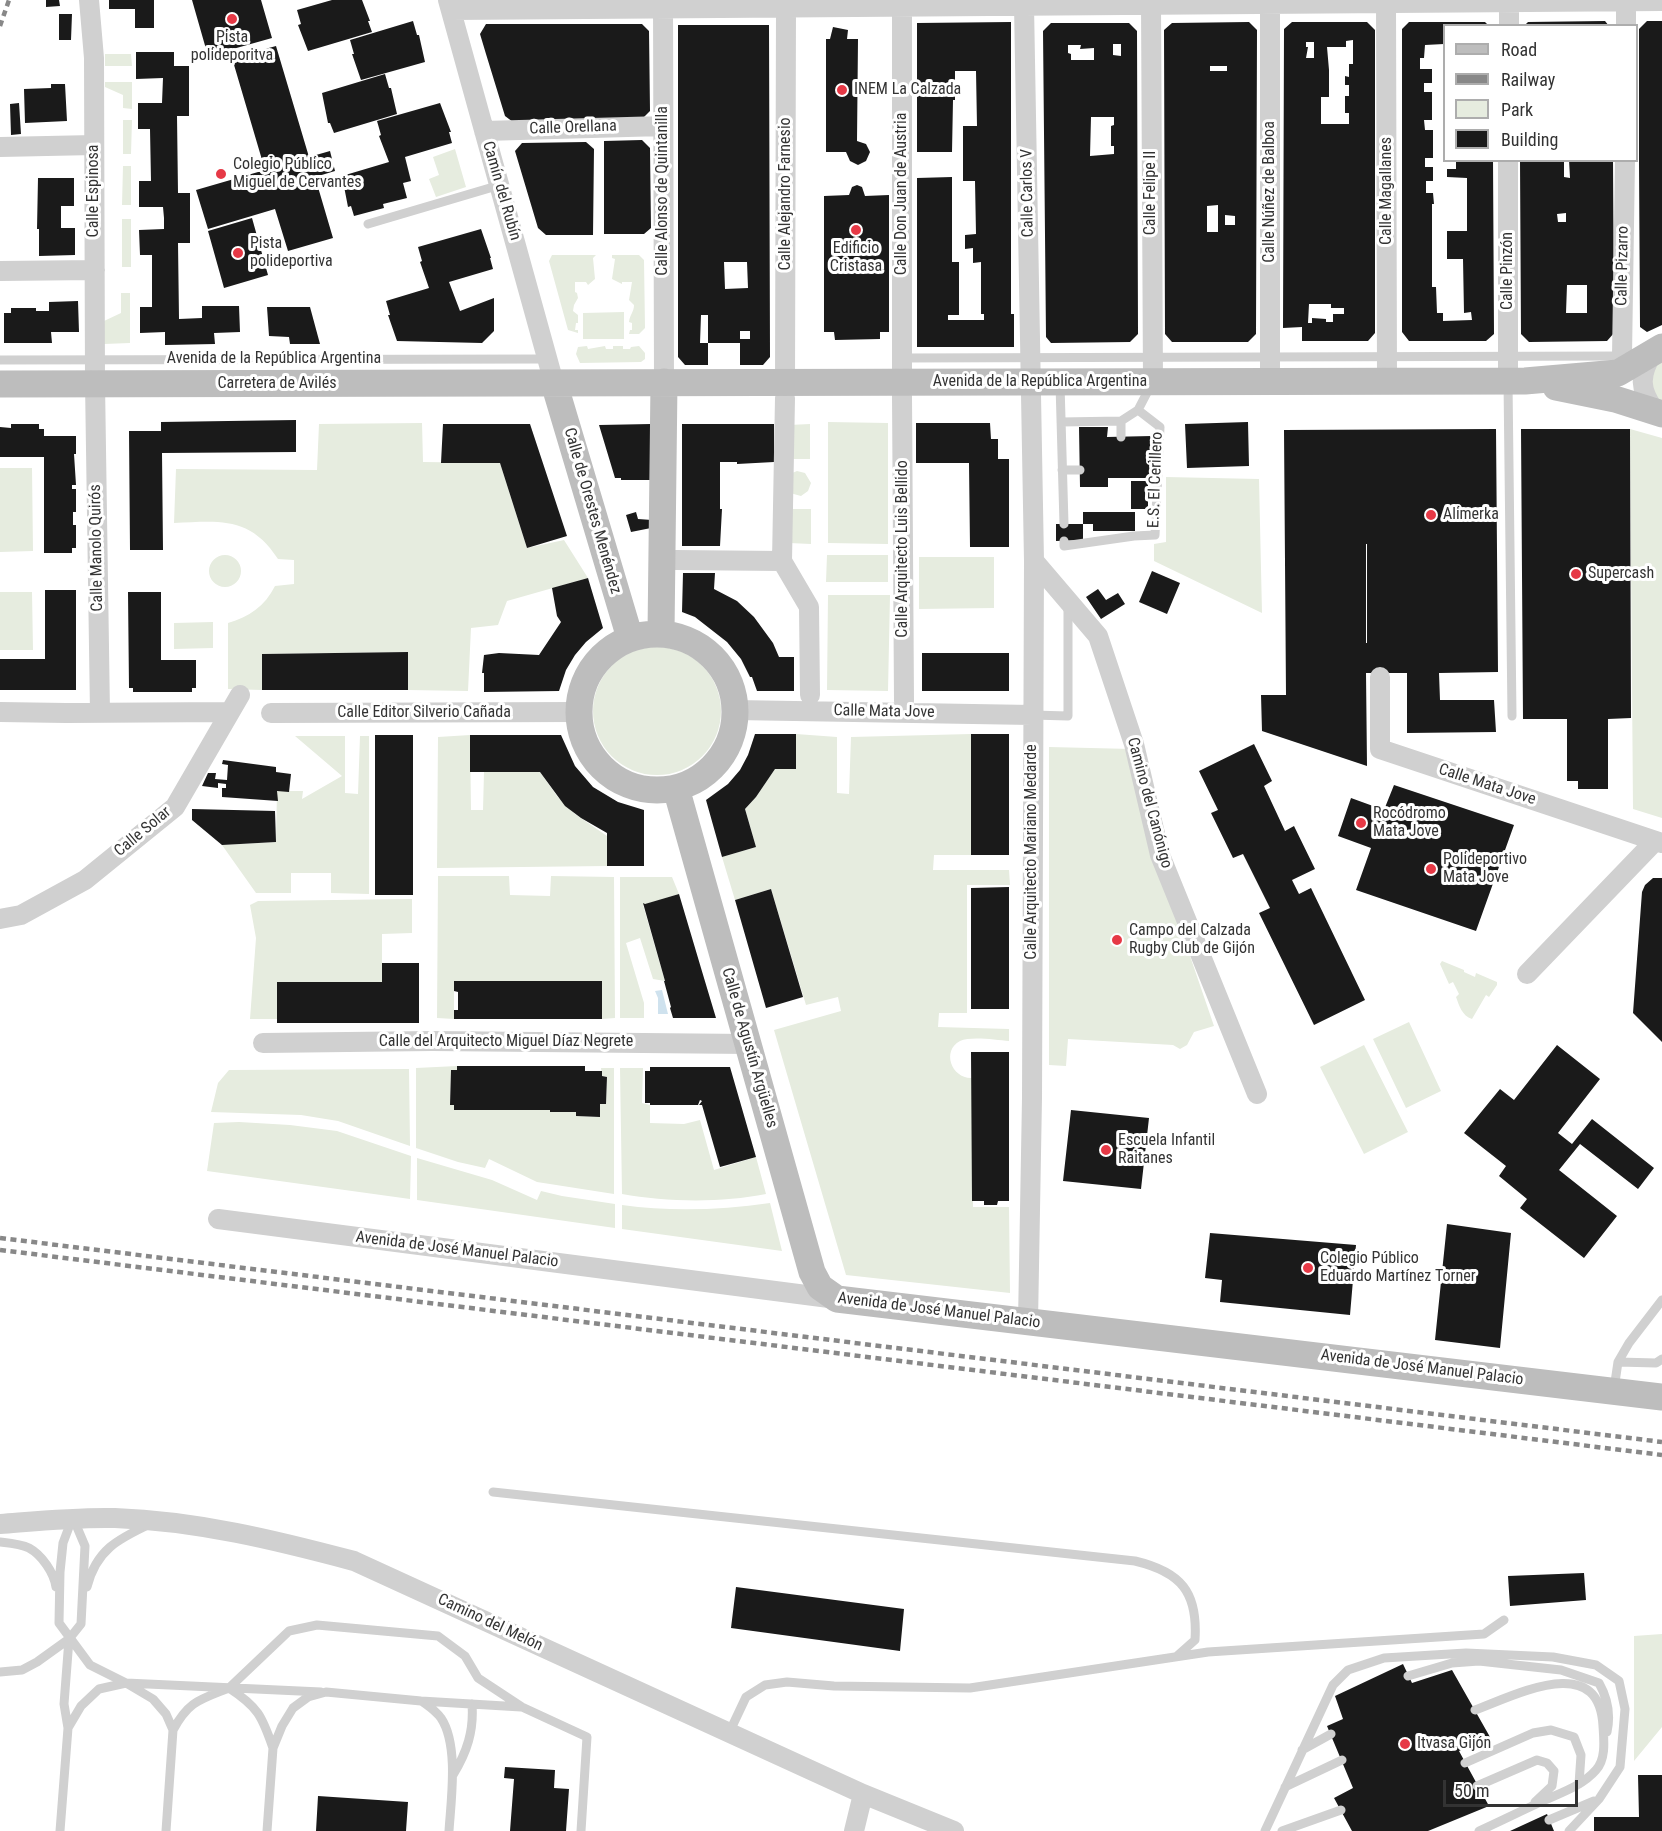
<!DOCTYPE html>
<html>
<head>
<meta charset="utf-8">
<style>
  body { margin:0 }
  #map { position:relative; width:1662px; height:1831px; overflow:hidden; background:#fff; font-family:"Roboto Condensed",sans-serif }
  canvas { display:block }
  .legend { position:absolute; left:1443px; top:24px; width:195px; height:138px; box-sizing:border-box; background:#fff; border:2px solid #adadad; margin:0; padding:8px 10px; list-style:none; font-size:18px; color:#333 }
  .legend li { display:flex; align-items:center; gap:12px; height:30px }
  .legend b { width:30px; border:2px solid #adadad }
  .scale { position:absolute; left:1443px; top:1780px; width:135px; height:27px; box-sizing:border-box; border:3px solid #333; border-top:0; padding-left:8px; font-size:18px; line-height:21px; white-space:nowrap; color:#333; -webkit-text-stroke:4px #fff; paint-order:stroke }
</style>
</head>
<body>
<div id="map">
<canvas width="1662" height="1831"></canvas>
<ul class="legend">
<li><b style="height:8px;background:#bdbdbd"></b>Road</li>
<li><b style="height:8px;background:#888"></b>Railway</li>
<li><b style="height:16px;background:#e6ecdf"></b>Park</li>
<li><b style="height:16px;background:#1a1a1a"></b>Building</li>
</ul>
<div class="scale">50 m</div>
</div>
<script>
const g = document.querySelector('canvas').getContext('2d');
g.lineJoin = 'round';
function fill(path, color) { g.fillStyle = color; g.fill(path, 'evenodd'); }
function strokePath(path, color, width, dash) { g.strokeStyle = color; g.lineWidth = width; g.lineCap = dash ? 'butt' : 'round'; g.setLineDash(dash || []); g.stroke(path); }
function drawText(font, color, halo, rows, align = 'center') {
  g.font = font + ' "Roboto Condensed",sans-serif'; g.lineWidth = 6; g.setLineDash([]); g.textBaseline = 'middle'; g.strokeStyle = halo; g.fillStyle = color; for (const [text, x, y, turn = 0] of rows) {
    g.save(); g.translate(x, y); g.rotate((+turn || 0) * Math.PI / 180); g.textAlign = isNaN(turn) ? turn : align; if (halo) g.strokeText(text, 0, 0); g.fillText(text, 0, 0); g.restore();
  }
}
const green = new Path2D(`
  M105 54H131L132 66H105Z
  M105 82H132V109L123 108V95L105 87Z
  M123 120H132L131 154H123Z
  M455 149 466 187 436 197 429 179 439 175 433 157Z
  M123 166H131V205H122Z
  M122 219H131V267H122Z
  M552 255H596L593 258 595 279 588 285 586 282H575V292L577 293 578 298 574 305 573 311 578 315V323H576L575 330H578V333L568 330 549 261Z
  M612 255H639L644 260 645 328 639 334H629L630 330H632V323L629 322C630 314 634 312 634 305L629 300 632 282H622V284L612 279 615 259 612 258Z
  M121 293H130V343L104 344V321L121 313Z
  M624 312V339H583V313Z
  M587 346 588 349 605 346 606 349H613V346H623V349H630L631 347 639 346 645 353V359L641 362 580 363 576 354 578 347Z
  M1662 359V401C1645 389 1648 372 1662 359Z
  M828 422 888 423V544L828 543Z
  M422 423 423 462 500 463 527 548 564 540 588 578 507 601 498 625 471 628 468 691 408 690 407 652 262 654V690L228 689V623C249 617 265 606 275 586L294 584V560L278 559C250 516 220 521 174 523L176 469 317 470 319 424Z
  M810 424V459H789V425Z
  M1630 429 1662 438V818L1633 809Z
  M0 468H32L33 551 0 552Z
  M797 471 805 473 811 483 808 491 801 496 790 493V474Z
  M1166 477 1259 479 1262 613 1154 561V544L1166 542Z
  M789 509H811V544L789 543Z
  M209 571a16 16 0 1 1 32 0a16 16 0 1 1-32 0Z
  M827 555H888V582H826Z
  M919 557H994V608L919 609Z
  M0 592H32L33 650H0Z
  M828 595H890L888 691 827 690Z
  M213 622V648L174 649V623Z
  M593 711a64 64 0 1 1 128 0a64 64 0 1 1-128 0Z
  M796 734 837 737V793L849 794 851 737 971 734V855H934L933 870H1009L1010 885H967V1013H939L938 1027 1009 1029V1041C996 1040 971 1036 960 1041 941 1051 952 1079 972 1078L973 1207H1009L1010 1293 846 1275 774 1030 841 1011 838 997 806 1005 771 889 735 900 722 857 756 847 745 809 756 797 775 769H796Z
  M470 735 471 810H483L484 772H540L557 796 575 814 607 836V866L437 868 438 737Z
  M295 736H345V793L358 794 360 736H369V894L331 893V873H291V893H256L222 845 276 842 277 791H303L302 799 342 776Z
  M1049 747 1132 749 1155 854 1214 1026 1194 1032 1187 1045 1180 1049 1173 1045 1068 1039 1066 1066 1049 1065Z
  M438 876H509L510 895 550 896 551 876 614 877 615 1018 602 1019V981H454V1019L437 1018Z
  M620 877H672L679 894 643 905 665 981 653 979 640 938 626 943 644 1003V1018H620Z
  M412 899V933L382 934V982L277 1019H250L256 938 250 905 258 901Z
  M1442 961 1464 970V972L1475 977 1476 973 1497 982V985L1489 997 1486 995 1472 1019C1462 1016 1459 1005 1456 997L1459 994 1453 982 1449 984 1440 964Z
  M1409 1022 1441 1091 1406 1108 1373 1039Z
  M1364 1045 1408 1132 1364 1154 1320 1067Z
  M457 1066V1070L451 1071 450 1104 454 1105 455 1110H550V1112H576L577 1116 599 1117 600 1104H606L607 1077 602 1076 601 1068H614V1194L537 1182 489 1159 485 1168 458 1162 416 1148V1068Z
  M620 1068H643L642 1103 650 1105V1123L684 1124 700 1120 714 1170 756 1157 766 1194C721 1203 666 1202 622 1194Z
  M409 1069 410 1146 338 1121 301 1115 211 1112 218 1083 229 1070Z
  M239 1122 290 1125 337 1131 411 1156 410 1199 207 1171 214 1123Z
  M417 1158 492 1180 537 1200 541 1191 562 1196 615 1204V1228L417 1200Z
  M770 1203 782 1251 622 1229V1205C672 1212 720 1210 770 1203Z
  M1662 1634V1727L1634 1761V1636Z`);
const water = new Path2D(`
  M662 990 668 1014H658V998L655 991Z`);
const building = new Path2D(`
  M46 0H59L60 6 46 7Z
  M109 0H154V28H135V9H109Z
  M192 0H261L272 38 208 56Z
  M332 0H362L370 21H368L372 32 308 51 298 25 301 24 297 10Z
  M59 14H72L71 40H59Z
  M413 21 417 35H419L425 62 361 80 352 54H354L350 40Z
  M1605 21 1609 26H1524L1528 22Z
  M1647 21H1662V325L1647 332 1640 327 1639 162V29Z
  M1011 22V314H1014V347H917V178L952 177V262H959V315H948V320H984V314H981V262L973 263V248L965 249V235L976 234 975 181H963V126H977L976 71H955V100H953L952 152H917V23Z
  M1249 22 1257 30 1256 334 1248 342H1172L1165 334 1164 30 1172 23ZM1210 66H1227V71H1210ZM1218 205V232H1207V206ZM1225 215 1235 216V225H1225Z
  M1292 22H1367L1375 30V333L1368 341H1302V327L1283 328 1284 29ZM1353 40V64H1349V77L1345 76V85H1349V96H1345V113H1349V124H1321V97H1329V70L1327 47H1346V41ZM1306 42H1314V58H1306L1308 47H1306ZM1309 304H1331V308H1344V314H1333V322H1326V319L1312 318V323H1308Z
  M1409 22H1485L1489 26H1444V44L1425 45 1424 58H1420V69H1432V83H1424V92H1432V120H1424L1425 130H1433V158H1425V167H1433V181H1426V193H1433L1434 204H1432V287H1436L1437 313H1443V321L1472 320 1471 312 1464 313 1463 259H1447V231H1467V178L1447 177V169H1456V160H1493L1494 334 1486 341H1409L1402 332V29Z
  M1051 23H1129L1137 31 1138 334 1130 342 1051 343 1046 337 1043 31ZM1113 44H1121V56L1113 55ZM1068 45H1081L1080 49 1094 48V60H1071V54L1068 53ZM1091 117H1114V125L1111 126V146H1114V154L1090 156Z
  M486 24H642L649 31 650 111 642 119 513 122 505 116 486 54 480 34Z
  M678 25H769L770 357 763 365H740V343H708V315H701L700 343H708V365H685L678 357ZM724 262H747L748 288 725 289ZM740 331H750V339H740Z
  M833 27 848 30 847 39H858L857 141 866 144 870 152 866 161 858 165 850 161 846 152H826V39H830Z
  M276 46 309 157 330 151 335 171 315 177 333 238 288 251 275 209 208 229 196 190 265 170 232 58Z
  M136 52H174V66H189V116H177L178 193H190V243H178L179 319 202 318V306H239L240 332 214 333 215 344 165 345V332L140 333V307H152V255H140L139 230 164 229V218L163 207H139V181H151L150 129H138V103H162L163 78 136 79Z
  M385 74 389 88H391L397 114 334 133 330 123H328L322 93Z
  M51 84H65L67 121 25 123 24 89 51 88Z
  M19 103 21 134 11 135 10 104Z
  M440 103 451 132H449L452 143 405 157 411 181 403 183 407 198 383 204 384 208 354 216 351 206 348 207 342 176 389 162 379 136 381 135 377 121Z
  M642 140 650 148 651 228 644 234H604V141Z
  M586 142 594 149 593 235H546L538 228 515 151 522 143Z
  M1520 160H1564V177L1570 178 1569 160H1613L1614 333 1607 341 1529 342 1521 334ZM1566 213V222H1558L1557 214ZM1567 285H1587V313H1566Z
  M38 178H74V206H61V228H75V255L39 256V229H37Z
  M857 185 862 187 865 196 889 195V332H880V339L835 340 834 332H824V196L849 195 852 187Z
  M252 218 268 275 224 288 208 231Z
  M481 229 491 258H490L493 269 449 282 460 311 494 298V331L482 343 397 341 388 315H390L386 301 429 288 420 262 422 261 418 247Z
  M78 301 79 332H51L52 343H4V313H11V308H36V311H49V302Z
  M267 307H310L320 344H290L289 337 269 336Z
  M296 420V452L162 453 163 550H130L129 431H161V422Z
  M1248 422 1249 466 1187 468 1185 424Z
  M916 423H990L991 439H998V459H1009V547H970L969 463H916Z
  M11 424H39V429H44V436H76V454H74L76 485H72V489H76V512H73V525H76V548H72V553H44V457H0V427L11 428Z
  M443 424H530L567 536 527 548 500 463H441Z
  M651 424V480H621V478H615L599 425Z
  M682 424H774V462L737 464V462H720V509H722L720 546H682Z
  M1079 427H1108L1107 437 1152 436 1153 478H1108V487H1080Z
  M1496 429 1498 672 1439 673 1440 700H1494L1496 732 1407 733V673H1366L1367 766 1262 731 1261 695H1286L1284 430ZM1366 544H1367V643H1366Z
  M1521 429H1630L1631 718 1608 719V789H1578V781H1567V719H1523Z
  M1131 481H1148V509H1131Z
  M636 512 638 519 652 520 651 528 631 532 626 515Z
  M1083 512H1135V531H1093V524H1083V540L1056 541V524H1083Z
  M1152 571 1180 583 1167 614 1139 602Z
  M683 573H715L714 589 737 601 754 617 773 643 779 657H794V691H757L752 677H750L741 659 727 642 695 617 682 612Z
  M588 578 603 628 586 642 575 655 566 670 559 691 484 692V673H482L484 655 499 653 539 655 561 622 557 616 552 588Z
  M1098 589 1106 600 1118 593 1125 604 1101 619 1086 597Z
  M45 590H76V690H0V659H45Z
  M128 592H161V660H196V688H192V692H133V688H129Z
  M408 652V690H262V654Z
  M922 653H1009V691H922Z
  M755 734H796V769H775L756 797 745 809 756 847 722 857 706 800 728 784 740 770 748 755Z
  M971 734H1009V855H971Z
  M375 735H413V895H375Z
  M470 735H561L575 766 593 787 618 802 644 810V866H607V833L581 818 565 806 540 772H470Z
  M1254 744 1272 781 1264 786 1285 831 1294 826 1315 869 1292 880 1299 894 1311 888 1365 1000 1314 1025 1259 913 1270 908 1243 854 1233 858 1211 813 1218 810 1199 771Z
  M223 760 276 767V772L291 774 289 792 277 791 278 801 222 797V788H226V784L218 783V788L202 786 208 773H216L215 779 227 780 228 765 222 764Z
  M1394 785 1514 825 1476 931 1356 890 1371 848 1338 836 1351 798 1384 810Z
  M192 809 275 811 276 842 222 845 192 820Z
  M1653 878H1662V1042L1633 1013 1642 892 1645 885Z
  M1009 887V1009H971V888Z
  M771 889 803 997 766 1008 735 900Z
  M679 894 701 968 716 1018H673L670 1008 671 1007 664 981H665L643 903 645 904Z
  M382 963H419V1023H277V982H382Z
  M454 981H602V1019H454V1010H458V992L454 991Z
  M1557 1045 1600 1079 1558 1133 1572 1144 1592 1119 1654 1168 1638 1189 1580 1144 1559 1170 1617 1216 1584 1258 1520 1208 1527 1199 1499 1176 1506 1166 1464 1133 1500 1089 1514 1100Z
  M971 1052H1009V1201H998L997 1205H984V1201H972Z
  M457 1066H585V1071H602V1076L607 1077 606 1104H600V1117L576 1116V1112H550V1110H454V1105H450L451 1070H457Z
  M650 1067H730L756 1157 720 1167 702 1105H699L702 1101 700 1100 698 1105H650V1103H645V1071H650Z
  M1071 1110 1149 1118 1141 1189 1063 1181Z
  M1447 1224 1511 1233 1500 1348 1435 1340Z
  M1210 1233 1356 1245 1350 1315 1220 1302 1222 1280 1205 1278Z
  M1584 1573 1586 1600 1510 1606 1508 1576Z
  M736 1587 904 1609 900 1651 731 1628Z
  M1403 1664 1412 1683 1452 1670 1490 1737 1459 1751 1489 1806 1428 1831H1352L1334 1798 1353 1788 1327 1726 1343 1719 1335 1696Z
  M505 1767 555 1770 554 1788 569 1789 566 1831H510L514 1779 504 1778Z
  M1638 1775H1662V1831H1594V1817H1639Z
  M318 1796 408 1802 406 1831H316Z
  M1547 1814 1554 1831H1510Z`);
const lane = new Path2D(`
  M368 224 500 185
  M902 358 1622 356
  M0 360 547 359
  M1508 382 1512 716
  M1060 384 1064 524
  M1061 422 1121 421 1138 410 1151 385
  M1121 437V421
  M1062 470H1080
  M1064 541V546L1134 536 1155 535 1160 427 1138 410
  M1032 715 1068 716V603
  M1618 1362 1656 1363 1662 1359
  M1614 1389 1618 1362 1629 1343 1662 1300
  M493 1492 1135 1561C1181 1572 1198 1592 1195 1640L1177 1656
  M72 1519 63 1543 60 1572 59 1623 90 1665 126 1683 321 1692
  M0 1542C9 1543 21 1544 29 1548 42 1555 54 1573 56 1587
  M87 1587C96 1550 118 1539 150 1524
  M0 1672 22 1670 37 1662 69 1639 81 1624 85 1546 74 1520
  M1408 1676 1452 1663 1479 1661 1561 1670 1599 1683C1608 1699 1611 1714 1607 1732
  M229 1688 289 1631 317 1625 438 1636 465 1656 478 1678 522 1707 587 1737 581 1831
  M423 1702C430 1707 436 1711 441 1718 459 1745 451 1800 449 1831
  M1475 1710C1516 1695 1599 1651 1603 1726 1604 1741 1606 1759 1596 1770 1583 1785 1563 1792 1545 1800 1523 1810 1501 1821 1479 1831
  M68 1728 81 1706 99 1689 126 1683 153 1699 166 1714 173 1730 166 1831
  M173 1730C189 1701 199 1700 229 1688 258 1707 262 1716 273 1748
  M729 1733 746 1697 765 1685 787 1682 834 1686 970 1688 1208 1652 1484 1634 1504 1620
  M1302 1750 1331 1734
  M1465 1763 1533 1733 1551 1730 1574 1737 1581 1755 1579 1784
  M453 1775C467 1752 474 1731 472 1704
  M1477 1786 1537 1760 1547 1763 1554 1771 1552 1786 1535 1802
  M1285 1787 1342 1760
  M1549 1820 1594 1801
  M60 1831 68 1728 64 1704 69 1639
  M267 1831 273 1748 282 1726 293 1708 308 1697 326 1692 421 1701 521 1707
  M1265 1831 1333 1685 1348 1670 1384 1658 1466 1653 1553 1657 1596 1665 1619 1681 1625 1709 1620 1767 1599 1799 1569 1831
  M1282 1831 1341 1810`);
const street = new Path2D(`
  M89 0 94 58 95 383 100 713
  M448 0 554 383
  M663 0 664 382
  M1386 0 1387 381
  M1509 1V26
  M1151 4 1153 382
  M1024 5 1034 561 1032 1098 1028 1322
  M451 10 1662 1
  M1626 26V0
  M484 131 663 126
  M0 147 94 145
  M1625 160 1622 356 1636 363
  M0 271 95 270
  M1653 352C1639 376 1639 389 1655 411
  M1270 381V3
  M1508 381V160
  M785 382 786 7
  M902 382V6
  M902 396 904 701
  M785 398 782 561 809 607 810 695
  M675 560 782 561
  M1034 561 1098 636 1134 744 1160 855 1257 1094
  M1380 677V749L1662 843
  M735 710 1032 715
  M0 712 66 713 229 712
  M271 713 578 712
  M0 919 21 915 85 880 175 807 240 695
  M1527 974 1655 841
  M263 1043 432 1041 748 1044
  M218 1219 837 1299
  M0 1524C38 1521 76 1517 115 1518 197 1521 275 1540 354 1561L863 1794 954 1831
  M854 1831 863 1794`);
const secondary = new Path2D(`
  M554 383 630 638
  M0 384 1525 381 1618 373 1662 347
  M1556 387 1615 399 1662 414
  M661 633 664 382
  M579 712a78 78 0 1 1 156 0a78 78 0 1 1-156 0Z
  M676 788 812 1272 820 1287 837 1299 1662 1397`);
const rail = new Path2D(`
  M0 26 9 0
  M0 1238 1662 1442
  M0 1250 1662 1455`);
const markers = [
  [232,19,6,"#e63946"],
  [842,90,6,"#e63946"],
  [221,174,6,"#e63946"],
  [856,230,6,"#e63946"],
  [238,253,6,"#e63946"],
  [1431,515,6,"#e63946"],
  [1576,574,6,"#e63946"],
  [1361,823,6,"#e63946"],
  [1431,869,6,"#e63946"],
  [1117,940,6,"#e63946"],
  [1106,1150,6,"#e63946"],
  [1308,1268,6,"#e63946"],
  [1405,1744,6,"#e63946"]
];
const poiNames = [
  ["Pista",232,38,"center"],
  ["polideporitva",232,56,"center"],
  ["INEM La Calzada",854,90],
  ["Colegio Público",233,165],
  ["Miguel de Cervantes",233,183],
  ["Pista",250,244],
  ["polideportiva",250,262],
  ["Edificio",856,249,"center"],
  ["Cristasa",856,267,"center"],
  ["Alimerka",1443,515],
  ["Supercash",1588,574],
  ["Rocódromo",1373,814],
  ["Mata Jove",1373,832],
  ["Polideportivo",1443,860],
  ["Mata Jove",1443,878],
  ["Campo del Calzada",1129,931],
  ["Rugby Club de Gijón",1129,949],
  ["Escuela Infantil",1118,1141],
  ["Raitanes",1118,1159],
  ["Colegio Público",1320,1259],
  ["Eduardo Martínez Torner",1320,1277],
  ["Itvasa Gijón",1417,1744]
];
const streetNames = [
  ["Calle Orellana",573,128,-2],
  ["Calle Espinosa",94,191,-90],
  ["Camín del Rubín",501,191,74],
  ["Calle Alonso de Quintanilla",663,191,-90],
  ["Calle Magallanes",1387,191,-90],
  ["Calle Núñez de Balboa",1270,192,-90],
  ["Calle Carlos V",1028,193,-91],
  ["Calle Felipe II",1151,193,-90],
  ["Calle Alejandro Farnesio",786,194,-90],
  ["Calle Don Juan de Austria",902,194,-90],
  ["Calle Pizarro",1623,266,-89],
  ["Calle Pinzón",1508,271,-90],
  ["Avenida de la República Argentina",274,359],
  ["Avenida de la República Argentina",1040,382],
  ["Carretera de Avilés",277,384],
  ["E.S. El Cerillero",1156,480,-88],
  ["Calle de Orestes Menéndez",592,511,74],
  ["Calle Manolo Quirós",97,548,-91],
  ["Calle Arquitecto Luis Bellido",903,549,-90],
  ["Calle Mata Jove",884,712,1],
  ["Calle Editor Silverio Cañada",424,713],
  ["Calle Mata Jove",1487,785,18],
  ["Camino del Canónigo",1149,803,75],
  ["Calle Solar",143,832,-40],
  ["Calle Arquitecto Mariano Medarde",1032,852,-90],
  ["Calle del Arquitecto Miguel Díaz Negrete",506,1042],
  ["Calle de Agustín Argüelles",749,1048,74],
  ["Avenida de José Manuel Palacio",457,1250,7],
  ["Avenida de José Manuel Palacio",939,1311,7],
  ["Avenida de José Manuel Palacio",1422,1368,7],
  ["Camino del Melón",490,1623,25]
];
fill(green, '#e6ecdf');
fill(water, '#cfe2ee');
fill(building, '#1a1a1a');
strokePath(lane, '#d0d0d0', 9);
strokePath(street, '#d0d0d0', 20);
strokePath(secondary, '#bdbdbd', 27);
strokePath(rail, '#888', 4.5, [6, 4.5]);
for (const [x, y, r, color] of markers) { const dot = new Path2D(); dot.arc(x, y, r, 0, 2 * Math.PI); g.fillStyle = color; g.fill(dot); strokePath(dot, '#fff', 2); }
drawText('16px', '#333', '#fff', poiNames, 'left');
drawText('16px', '#333', '#fff', streetNames);
</script>
</body>
</html>
